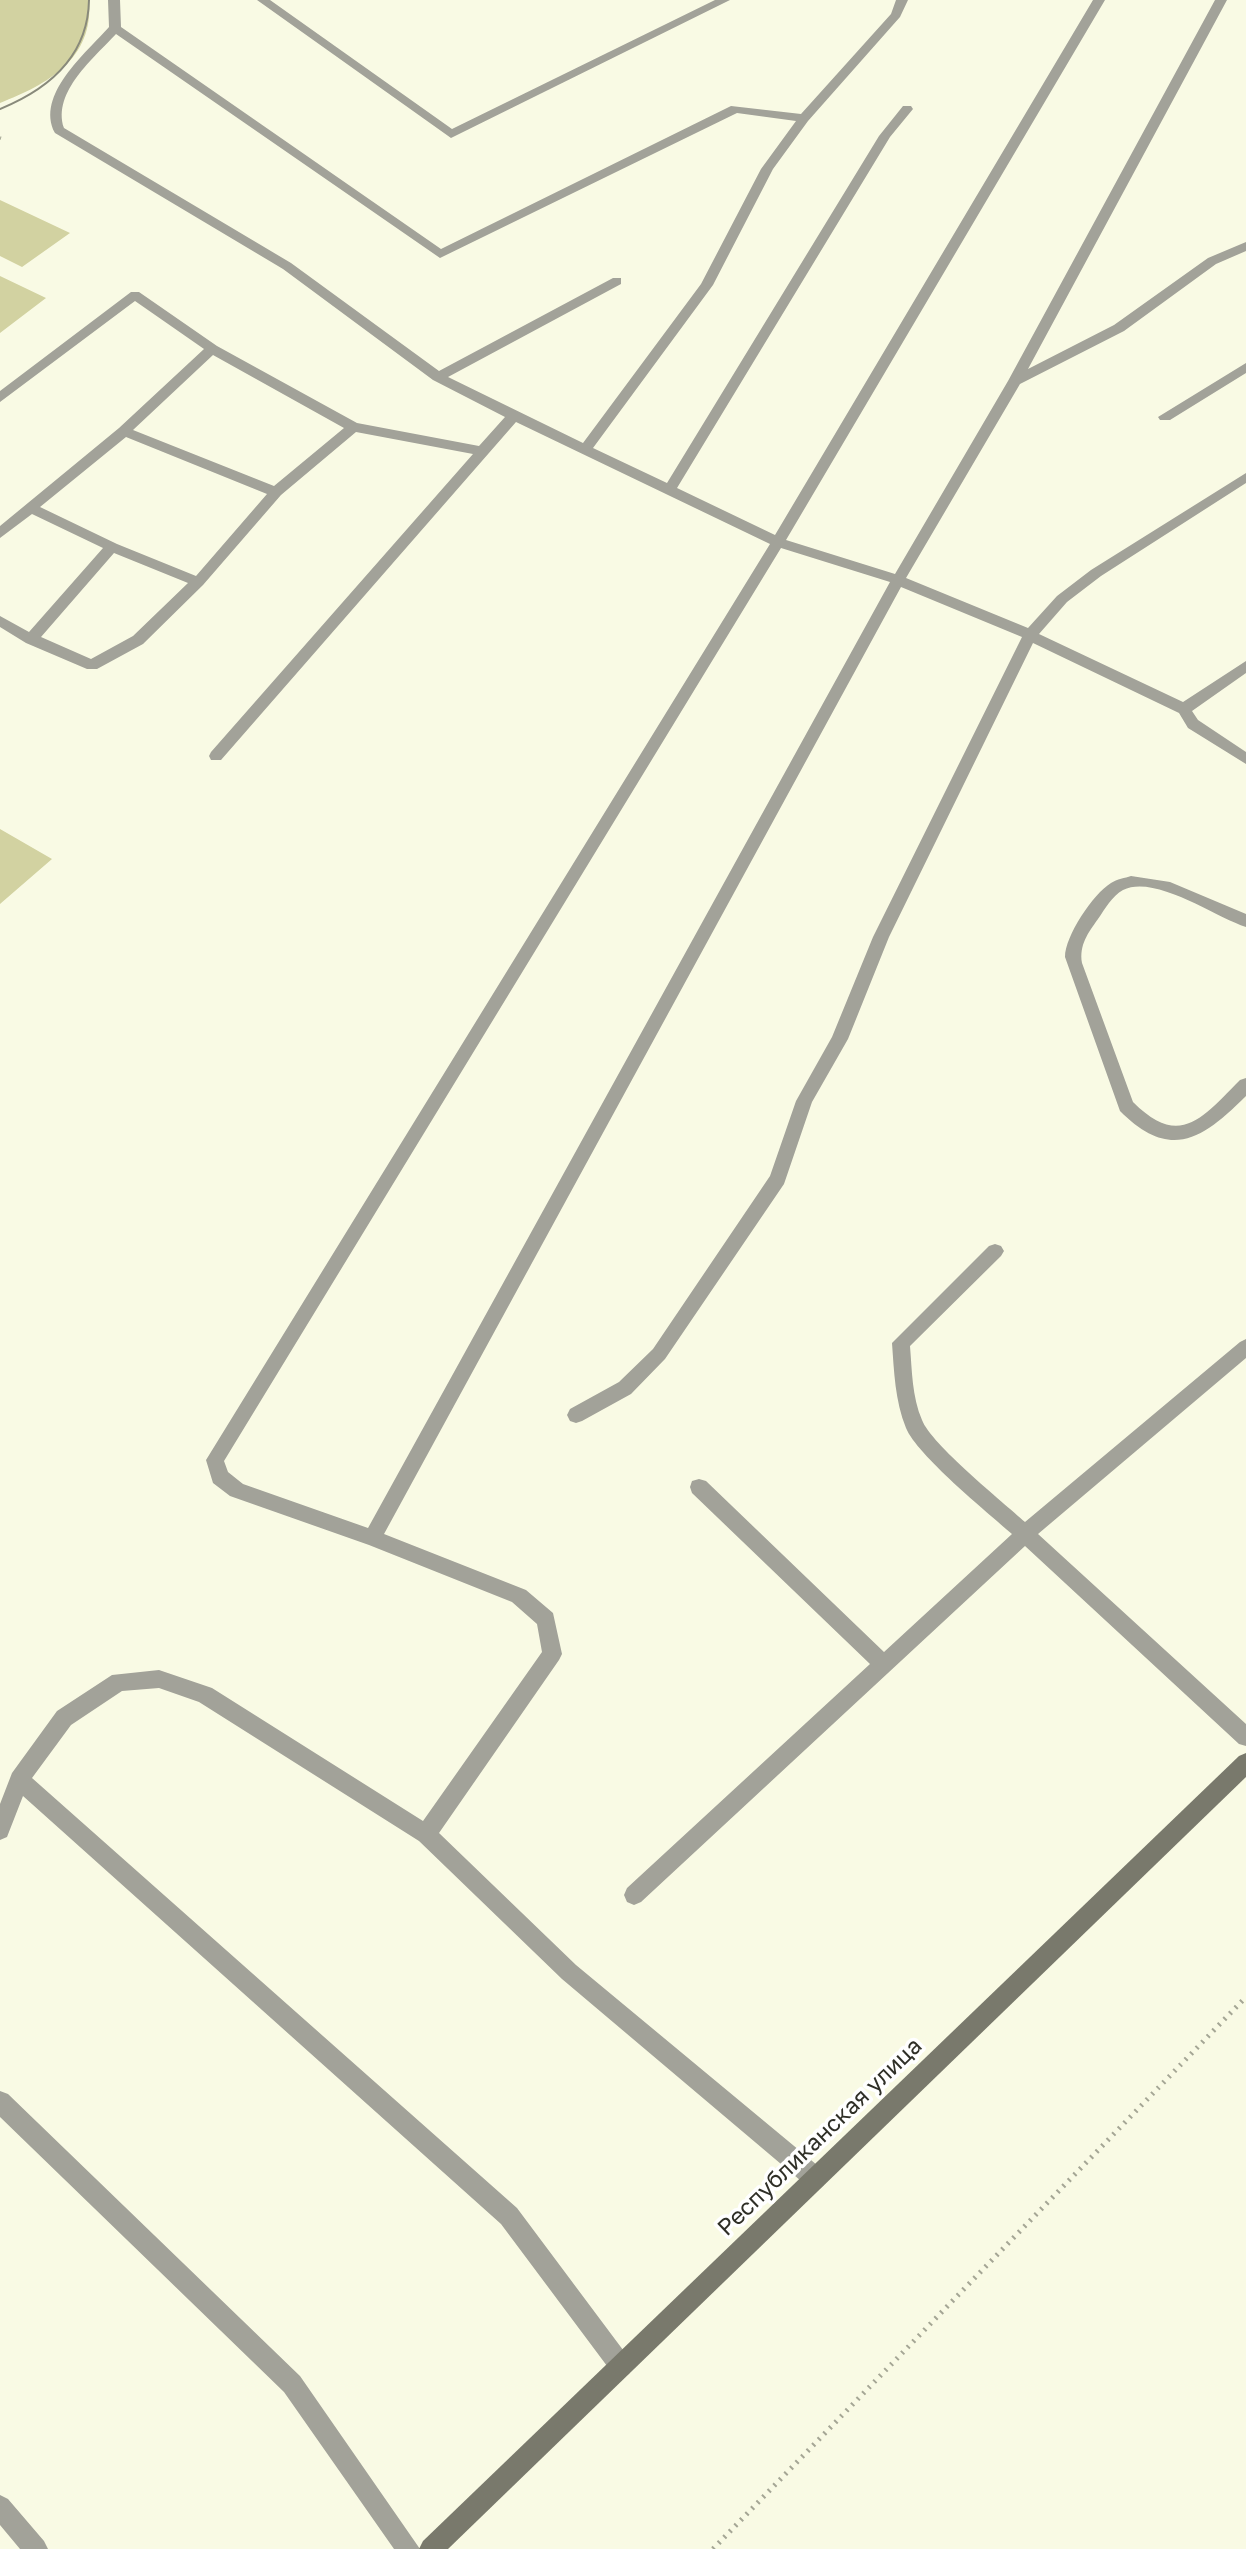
<!DOCTYPE html>
<html>
<head>
<meta charset="utf-8">
<style>
  body { margin:0 }
  canvas { display:block; background:#f9fae4 }
</style>
</head>
<body>
<canvas width="1246" height="2549"></canvas>
<script>
const g = document.querySelector('canvas').getContext('2d');
g.lineJoin = 'round';
function fill(path, color) { g.fillStyle = color; g.fill(path, 'evenodd'); }
function strokePath(path, color, width, dash) { g.strokeStyle = color; g.lineWidth = width; g.lineCap = dash ? 'butt' : 'round'; g.setLineDash(dash || []); g.stroke(path); }
function drawText(font, color, halo, rows, align = 'center') {
  g.font = font + ' "Golos Text",sans-serif'; g.lineWidth = 7; g.setLineDash([]); g.textBaseline = 'middle'; g.strokeStyle = halo; g.fillStyle = color; for (const [text, x, y, turn = 0] of rows) {
    g.save(); g.translate(x, y); g.rotate((+turn || 0) * Math.PI / 180); g.textAlign = isNaN(turn) ? turn : align; if (halo) g.strokeText(text, 0, 0); g.fillText(text, 0, 0); g.restore();
  }
}
const green = new Path2D(`
  M0 0H89C94 59 48 84 0 103Z
  M0 200 70 233 22 267 0 256Z
  M0 276 46 298 0 333Z
  M0 829 52 859 0 904Z`);
const pathFar1 = new Path2D(`
  M0 138 3 139`);
const path = new Path2D(`
  M713 2549 1246 1997`);
const lane = new Path2D(`
  M108 0H120L121 27 441 249 731 106 801 114 891 14 896 0H908L900 17 808 121 773 169 713 285 593 448 667 483 879 136 903 106H911L913 109 890 137 677 488 775 535 1093 0H1105L786 540 895 574 1008 381 1215 0H1227L1028 369 1114 325 1208 258 1246 242V251L1216 264 1124 331 1020 384 906 578 1028 628 1057 596 1091 570 1246 473V483L1101 576 1067 602 1039 634 1183 702 1246 661V673L1192 711 1198 720 1246 752V764L1188 728 1179 713 1033 643 889 937 848 1039 812 1102 784 1184 665 1359 631 1394 582 1421 576 1423 570 1421 567 1415 570 1409 619 1382 653 1349 770 1176 796 1101 832 1037 873 937 1022 637 901 587 384 1534 526 1590 553 1613 562 1654 559 1660 439 1833 576 1965 823 2170 826 2178 823 2186 815 2189 807 2186 562 1979 419 1841 199 1702 159 1688 122 1691 71 1725 32 1778 517 2208 629 2358 632 2366 629 2374 621 2377 613 2374 501 2224 23 1796 7 1837 0 1840V1804L12 1773 57 1711 112 1675 159 1670 212 1688 423 1821 542 1652 537 1624 512 1602 369 1545 230 1496 213 1483 206 1460 770 544 516 422 221 760H211L209 756 211 752 473 454 356 432 281 495 203 585 143 644 97 669H87L26 643 0 627V616L29 632 103 548 32 514 0 538V526L119 428 204 349 135 301 0 402V391L131 292H139L217 346 357 423 479 446 505 417 433 380 283 269 55 133C35 95 86 53 109 27ZM116 34 440 258 737 113 796 121 761 169 701 284 583 443 448 377 621 284V278H613L439 371 291 263 64 128C52 92 94 58 116 34ZM213 355 344 428 274 486 133 430ZM126 437 267 494 196 576 117 544 40 507ZM781 548 890 582 368 1528 243 1484 228 1472 224 1461ZM114 553 188 583 133 636 91 659 41 637Z
  M257 0H270L452 129 715 0H730L451 138Z
  M1246 363V373L1170 420H1160L1158 417Z
  M1131 876 1170 882 1246 914V927C1215 917 1155 874 1123 890 1112 896 1105 909 1098 919 1088 933 1079 945 1082 963L1133 1102C1180 1149 1202 1118 1240 1080L1246 1078V1096C1202 1140 1170 1161 1120 1111L1065 957C1065 936 1093 894 1111 883 1117 879 1125 878 1131 876Z
  M995 1244 1001 1246 1004 1251 1001 1256 910 1346C912 1370 912 1397 922 1420 931 1444 1003 1502 1025 1522L1240 1342 1246 1339V1358L1038 1534 1246 1724V1746L1239 1744 1025 1546 641 1902 634 1905 627 1902 624 1895 627 1888 870 1664 692 1493 690 1487 692 1481 699 1479 706 1481 884 1652 1012 1534C987 1512 917 1455 906 1428 895 1401 894 1371 892 1343L989 1246Z
  M0 2091 8 2094 300 2376 420 2549H394L284 2392 0 2117Z
  M0 2495 8 2499 44 2541 48 2549H20L0 2525Z`);
const secondary = new Path2D(`
  M1246 1753V1777L448 2549H419L423 2541 1239 1756Z`);
const tram = new Path2D(`
  M0 109C49 89 88 56 89 0`);
const nearStreetnames = [
  ["Республиканская улица",820,2137,-44]
];
fill(green, '#d2d2a1');
strokePath(pathFar1, '#a5a695', 3.5, [1, 3.5]);
strokePath(path, '#a5a695', 5, [2, 6]);
fill(lane, '#a2a299');
fill(secondary, '#79796c');
strokePath(tram, '#898a7b', 2);
drawText('23px', '#2f2f27', '#fff', nearStreetnames);
</script>
</body>
</html>
